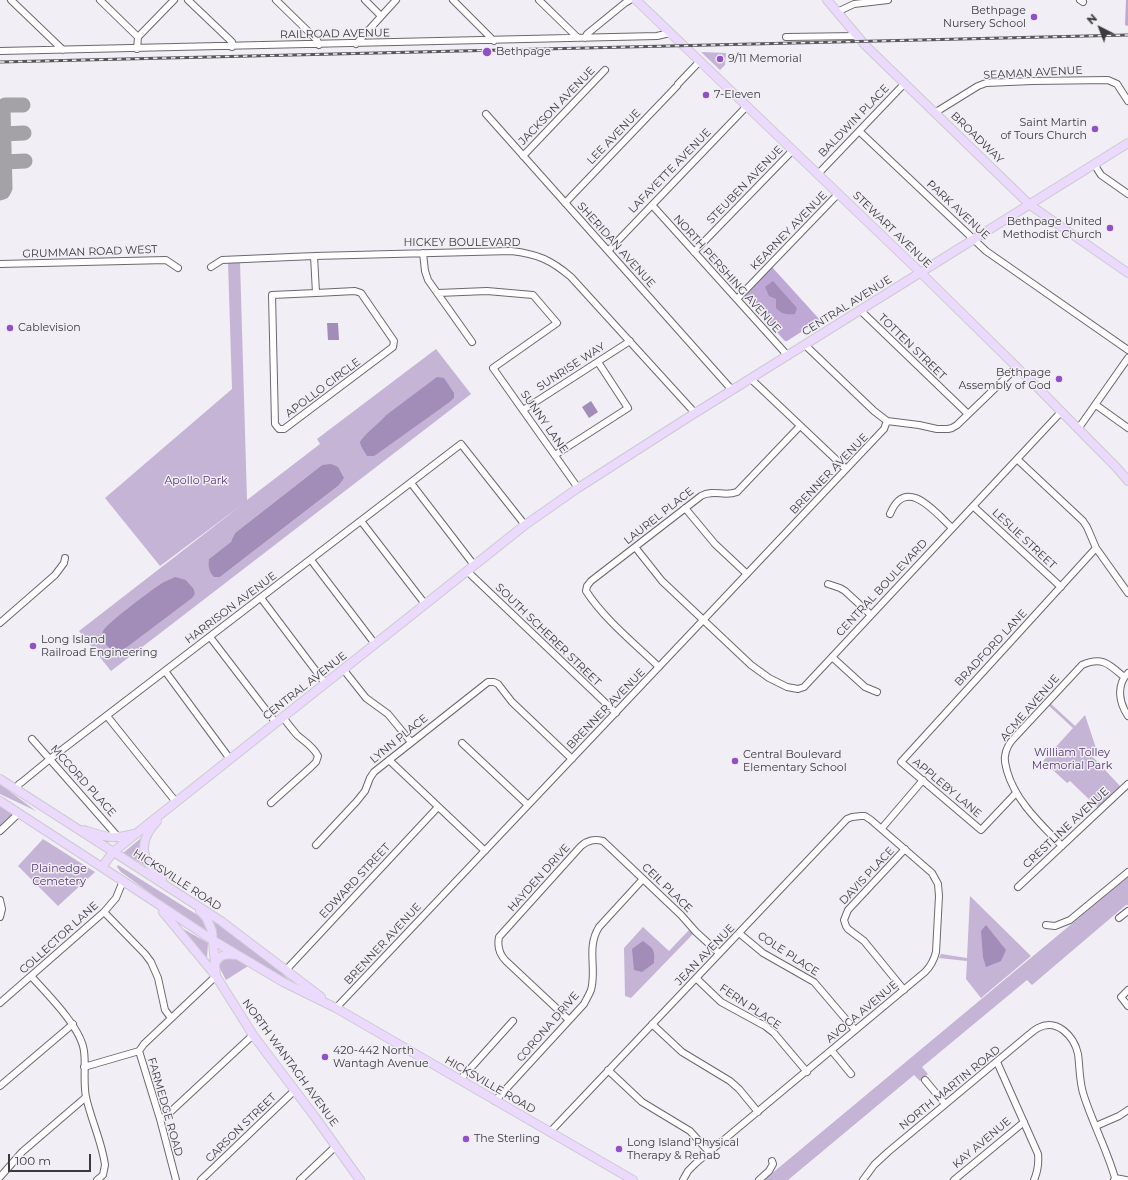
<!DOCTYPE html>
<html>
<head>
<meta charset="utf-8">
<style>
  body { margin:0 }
  #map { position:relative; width:1128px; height:1180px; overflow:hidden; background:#f1eef5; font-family:Montserrat,sans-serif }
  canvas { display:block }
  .north { position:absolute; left:1080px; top:8px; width:40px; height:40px; -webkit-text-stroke:3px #f1eef5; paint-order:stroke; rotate:318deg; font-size:11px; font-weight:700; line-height:16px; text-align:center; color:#3b3a3d }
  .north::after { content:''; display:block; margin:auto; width:14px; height:18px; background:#3b3a3d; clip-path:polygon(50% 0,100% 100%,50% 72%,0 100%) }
  .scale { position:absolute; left:8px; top:1154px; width:83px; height:18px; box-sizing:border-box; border:2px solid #3b3a3d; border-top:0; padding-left:5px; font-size:12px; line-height:14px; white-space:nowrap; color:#3b3a3d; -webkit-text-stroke:3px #f1eef5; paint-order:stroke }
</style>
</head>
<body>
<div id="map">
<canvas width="1128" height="1180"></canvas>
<div class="north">N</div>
<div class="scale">100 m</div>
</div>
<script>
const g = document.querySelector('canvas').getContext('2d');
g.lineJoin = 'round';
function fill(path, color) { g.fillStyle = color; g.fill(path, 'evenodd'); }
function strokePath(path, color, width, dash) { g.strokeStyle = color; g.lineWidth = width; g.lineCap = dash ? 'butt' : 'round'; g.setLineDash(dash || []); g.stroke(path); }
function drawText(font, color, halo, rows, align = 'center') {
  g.font = font + ' Montserrat,sans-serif'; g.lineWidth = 3; g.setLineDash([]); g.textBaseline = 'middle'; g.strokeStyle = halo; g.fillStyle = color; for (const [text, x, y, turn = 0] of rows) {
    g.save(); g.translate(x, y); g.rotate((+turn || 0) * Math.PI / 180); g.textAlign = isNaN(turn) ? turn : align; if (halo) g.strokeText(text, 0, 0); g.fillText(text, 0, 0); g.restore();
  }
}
const green = new Path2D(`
  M701 52 726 53 725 65 720 70Z
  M228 262H240L247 500 320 444 317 439 436 349 471 394 111 671 79 631 243 504 160 566 105 498 232 389ZM454 398 450 402 374 455 367 456 363 438 379 423 385 416ZM322 465 338 486 220 577H214L209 559 232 542 235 533 244 526ZM186 580 194 589 195 594 116 652 110 649 106 645Z
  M1049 702 1075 726 1085 715 1097 751 1092 756 1120 786 1098 808 1070 781 1067 783 1043 761 1073 728 1047 704Z
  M0 785 4 787 36 811 0 794Z
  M0 804 16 813 0 828Z
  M146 834V866L123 853Z
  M43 839 95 872 58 906 18 866Z
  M118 865 199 916 206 926 207 932 182 916 121 872 117 867Z
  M1128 877V905H1126L1032 985 1027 980 922 1067 928 1074 920 1081 914 1075 788 1180H764Z
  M970 896 1031 956 981 998 966 979 967 961 939 958 941 954 967 958Z
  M214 922 219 924 276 967 292 983 217 939Z
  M180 927 208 943 207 958Z
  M643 927 669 951 689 930 693 934 631 998 625 996 624 948Z
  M233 957 248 966 226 980 218 965 219 959Z`);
const forest = new Path2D(`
  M1126 0H1128V26L1125 25Z
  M772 267 820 320 787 341H785L783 339 745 296Z`);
const water = new Path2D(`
  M773 281 797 308 795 314C786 315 782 314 776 308V299L769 296 765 287Z
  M327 323H338L339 340H328Z
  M437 377 444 378 454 393V398L450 402 374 456H367L361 446 360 442C365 433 378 425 385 416Z
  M591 401 598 412 589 418 582 407Z
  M331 464 338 467 344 478 338 486 220 577H214C209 572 208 566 209 559L231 542 235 533 322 465Z
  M175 577 186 580 194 589 195 594 192 598 123 650C117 652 111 651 107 646 104 642 101 636 103 631 107 623 154 588 164 582 168 580 172 579 175 577Z
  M986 925 1006 950 1001 961 986 967 983 957 981 931Z
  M643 941C654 949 655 950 654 963L642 972 634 970 632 949Z`);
const taxiway = new Path2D(`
  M3 134 24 133
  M4 162 25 161
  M0 193 3 192 5 188 3 108 5 105H23`);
const minor = new Path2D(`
  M11 0 63 50
  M100 0 138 37
  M188 0 232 42V47
  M276 0 317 40 319 45
  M365 0 381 16
  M453 0 494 41
  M539 0 578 38
  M1080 0 1083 2
  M837 12 854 4 888 0
  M786 37 856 36
  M585 38 587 34 625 3 630 0
  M356 44 396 0
  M137 49 138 37 174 0
  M0 51 657 36 670 33
  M678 84 700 61
  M936 112 978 86 986 83 1032 81 1108 80 1117 84 1128 101
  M486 114 732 390
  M859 131 986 251 1128 350
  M523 156 605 70
  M1094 164 1101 175 1128 194
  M818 174 905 83
  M565 203 677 86
  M652 205 788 356
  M608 251 747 106
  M694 252 793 150
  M423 253 425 271 428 280 472 342
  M314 256 316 293 272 295 275 424 279 429H284L393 347 394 341 361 293 355 291 316 293
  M0 264 166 260 178 268
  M211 267 222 260 314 256 511 251C538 254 551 260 571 277L695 413
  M438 293 487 291 533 295 557 323 493 368 578 488
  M737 299 838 194
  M860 310 968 414
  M805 345 874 411 887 421 919 425 937 429H948L952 428 957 425 1017 367
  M751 379 846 469
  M1096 405 1128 428
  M523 410 630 341
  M1078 429 1128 358
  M555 455 628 408 598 362
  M1017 459 1083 521 1087 527 1096 548 1128 593
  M411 483 474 565
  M973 506 1061 587
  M685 508 715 544 747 574
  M890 514C906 475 935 512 952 528
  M361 521 425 604
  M635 547 662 581 751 665 769 678 787 687 798 689 804 687 1061 412
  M311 560 375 644
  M467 571 616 713
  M828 584 840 588 845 591 871 615
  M261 598 325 683
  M0 623 55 575 64 563 65 558
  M210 637 276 723
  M832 657 865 687 877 692
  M659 667C634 643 605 620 586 591L587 586 591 581 701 496C714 489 724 497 737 492L800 426
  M343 669 366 698 388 714 411 742
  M165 671 230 759
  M1128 673C1116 685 1119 703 1128 716
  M107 716 176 802
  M32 739 119 838
  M462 743 528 805
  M389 760 485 851
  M17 790 19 784 22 782 50 759 461 444 525 525
  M1016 793 981 830 901 762 1096 548
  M271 803 311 767 316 762 318 756C313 746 305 742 297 735 292 729 287 723 283 717
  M882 828 923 780
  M0 831 19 813
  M316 845 357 801 365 791 370 778 374 772 488 682H494L498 684 512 702 572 759
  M1062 846C1041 824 1016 802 1007 771 1006 766 1004 761 1005 756 1006 748 1010 742 1015 737L1082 665C1102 656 1109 664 1124 677
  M1018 887 1128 784
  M0 900 2 909 0 917
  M104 912 145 954 151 962 158 978 165 1010 171 1018
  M1119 918 1128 911
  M1046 925 1055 926 1070 920 1128 872
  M739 933 763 953 814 982 855 1030
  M286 970 438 807
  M31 976C47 994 81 1027 84 1051 86 1066 83 1082 86 1097 91 1120 102 1142 105 1165L103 1175 97 1180
  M696 978 721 1002 765 1026 774 1033 807 1072
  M904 990 864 941 848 929 846 926 844 920 848 910 905 849
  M1128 990 1121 997 1128 1006
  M0 1003 104 912 116 898 123 881
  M336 1008 884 429 887 421
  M569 1020 506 961C499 954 497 947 499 937L581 846C588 840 594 839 603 841L681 915 696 932 719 953
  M652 1024 682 1052 730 1081 739 1089 758 1112
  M832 1051 851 1074
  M997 1062 1038 1154C1039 1164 1038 1171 1034 1180
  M84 1067 139 1051
  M608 1070 642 1102 690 1131 709 1152
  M460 1080 513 1021
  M925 1080 945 1104
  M0 1086 73 1024
  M495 1101 584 1004C586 1000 589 995 591 990 597 968 586 948 599 927L643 879
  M160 1119 166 1116 253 1035
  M1096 1126 1119 1116 1128 1110
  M550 1132 847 819 852 817 861 816H865L871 820 932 873 938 884 939 896 936 952C934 960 931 966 925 972L696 1163 688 1171 683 1180
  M0 1177 22 1152 86 1097
  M1115 1178 1126 1180
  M176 1180 160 1119 139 1051 144 1044 216 976
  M201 1180 295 1090
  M300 1180 336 1146
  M759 1180 769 1171 773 1164 772 1161
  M863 1180 874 1165 888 1152 1026 1037C1030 1034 1034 1030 1038 1028 1057 1018 1074 1036 1078 1054 1080 1068 1079 1082 1084 1096 1093 1124 1107 1150 1115 1178L1114 1180
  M954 1180 1024 1122`);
const major = new Path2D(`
  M636 0 920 272 1038 388 1117 468 1128 481
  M827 0 865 45 1030 205 1128 273
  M0 779 221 921 321 997
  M0 801 123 881 214 941 283 982 336 1008 633 1180
  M157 821C137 842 141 860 162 879
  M84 830C106 837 110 840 133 834
  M102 867 113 852 525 525 578 488 684 420 1128 143
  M200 911 206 917 212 931 216 976
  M163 912 216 976 253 1035 315 1117 360 1180
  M215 964C219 954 226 954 236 955`);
const rail = new Path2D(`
  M0 62 1128 35`);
const markers = [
  [1034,17,4,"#9250c5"],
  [487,52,5,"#9250c5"],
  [720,59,4,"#9250c5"],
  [706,95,4,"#9250c5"],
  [1095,129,4,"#9250c5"],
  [1110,228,4,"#9250c5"],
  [10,328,4,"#9250c5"],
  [1059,379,4,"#9250c5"],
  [33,646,4,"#9250c5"],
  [735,761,4,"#9250c5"],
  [325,1057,4,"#9250c5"],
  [466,1139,4,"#9250c5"],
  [619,1149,4,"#9250c5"]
];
const poiNames = [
  ["Bethpage",1026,11,"right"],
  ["Nursery School",1026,24,"right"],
  ["Bethpage",496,52],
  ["9/11 Memorial",728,59],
  ["7-Eleven",714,95],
  ["Saint Martin",1087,123,"right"],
  ["of Tours Church",1087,136,"right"],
  ["Bethpage United",1102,222,"right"],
  ["Methodist Church",1102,235,"right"],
  ["Cablevision",18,328],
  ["Bethpage",1051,373,"right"],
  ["Assembly of God",1051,386,"right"],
  ["Long Island",41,640],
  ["Railroad Engineering",41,653],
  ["Central Boulevard",743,755],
  ["Elementary School",743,768],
  ["420-442 North",333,1051],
  ["Wantagh Avenue",333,1064],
  ["The Sterling",474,1139],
  ["Long Island Physical",627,1143],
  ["Therapy & Rehab",627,1156]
];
const streetNames = [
  ["RAILROAD AVENUE",335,34,-1],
  ["SEAMAN AVENUE",1033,73,-3],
  ["JACKSON AVENUE",557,106,-46],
  ["BALDWIN PLACE",854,121,-46],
  ["LEE AVENUE",614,137,-46],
  ["BROADWAY",977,138,44],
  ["LAFAYETTE AVENUE",670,171,-46],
  ["STEUBEN AVENUE",745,185,-46],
  ["PARK AVENUE",958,210,43],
  ["STEWART AVENUE",892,230,44],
  ["KEARNEY AVENUE",789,231,-46],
  ["HICKEY BOULEVARD",462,243],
  ["SHERIDAN AVENUE",616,245,48],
  ["GRUMMAN ROAD WEST",90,252,-2],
  ["NORTH PERSHING AVENUE",727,274,48],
  ["CENTRAL AVENUE",847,306,-32],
  ["TOTTEN STREET",912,347,44],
  ["SUNRISE WAY",571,367,-33],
  ["APOLLO CIRCLE",323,388,-37],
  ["SUNNY LANE",544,422,55],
  ["BRENNER AVENUE",829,474,-46],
  ["LAUREL PLACE",659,516,-38],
  ["LESLIE STREET",1024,539,43],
  ["CENTRAL BOULEVARD",882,588,-47],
  ["HARRISON AVENUE",231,608,-37],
  ["SOUTH SCHERER STREET",548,635,44],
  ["BRADFORD LANE",991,648,-47],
  ["CENTRAL AVENUE",305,686,-38],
  ["ACME AVENUE",1030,708,-49],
  ["BRENNER AVENUE",606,709,-46],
  ["LYNN PLACE",399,739,-39],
  ["MCCORD PLACE",83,781,48],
  ["APPLEBY LANE",947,788,40],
  ["CRESTLINE AVENUE",1066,828,-43],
  ["DAVIS PLACE",867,876,-47],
  ["HAYDEN DRIVE",539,878,-48],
  ["HICKSVILLE ROAD",177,880,33],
  ["EDWARD STREET",355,881,-47],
  ["CEIL PLACE",667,888,44],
  ["COLLECTOR LANE",59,938,-42],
  ["BRENNER AVENUE",383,944,-47],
  ["COLE PLACE",788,954,33],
  ["JEAN AVENUE",705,955,-46],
  ["FERN PLACE",750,1007,34],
  ["AVOCA AVENUE",862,1012,-40],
  ["CORONA DRIVE",548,1027,-49],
  ["NORTH WANTAGH AVENUE",290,1063,54],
  ["HICKSVILLE ROAD",490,1085,30],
  ["NORTH MARTIN ROAD",950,1088,-39],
  ["FARMEDGE ROAD",165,1107,74],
  ["CARSON STREET",241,1128,-44],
  ["KAY AVENUE",982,1143,-40]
];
const parkNames = [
  ["Apollo Park",196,481],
  ["William Tolley",1072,753],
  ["Memorial Park",1072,766],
  ["Plainedge",59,869],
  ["Cemetery",59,882]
];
fill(green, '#c5b4d5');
fill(forest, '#bfa8d6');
fill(water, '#a28cb8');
strokePath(taxiway, '#a4a2a7', 15);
strokePath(minor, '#6b686e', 8);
strokePath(major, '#cccccd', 10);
strokePath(minor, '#fff', 6);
strokePath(major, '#ecd9fe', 8);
strokePath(rail, '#575659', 3);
strokePath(rail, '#f1eef5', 1.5, [4.5]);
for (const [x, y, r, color] of markers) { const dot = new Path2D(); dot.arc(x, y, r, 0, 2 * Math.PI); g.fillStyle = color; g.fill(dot); strokePath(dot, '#f1eef5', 1.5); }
drawText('11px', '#3b3a3d', '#f1eef5', poiNames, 'left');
drawText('11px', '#3b3a3d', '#f1eef5', streetNames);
drawText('11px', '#55366f', '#f1eef5', parkNames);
</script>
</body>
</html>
